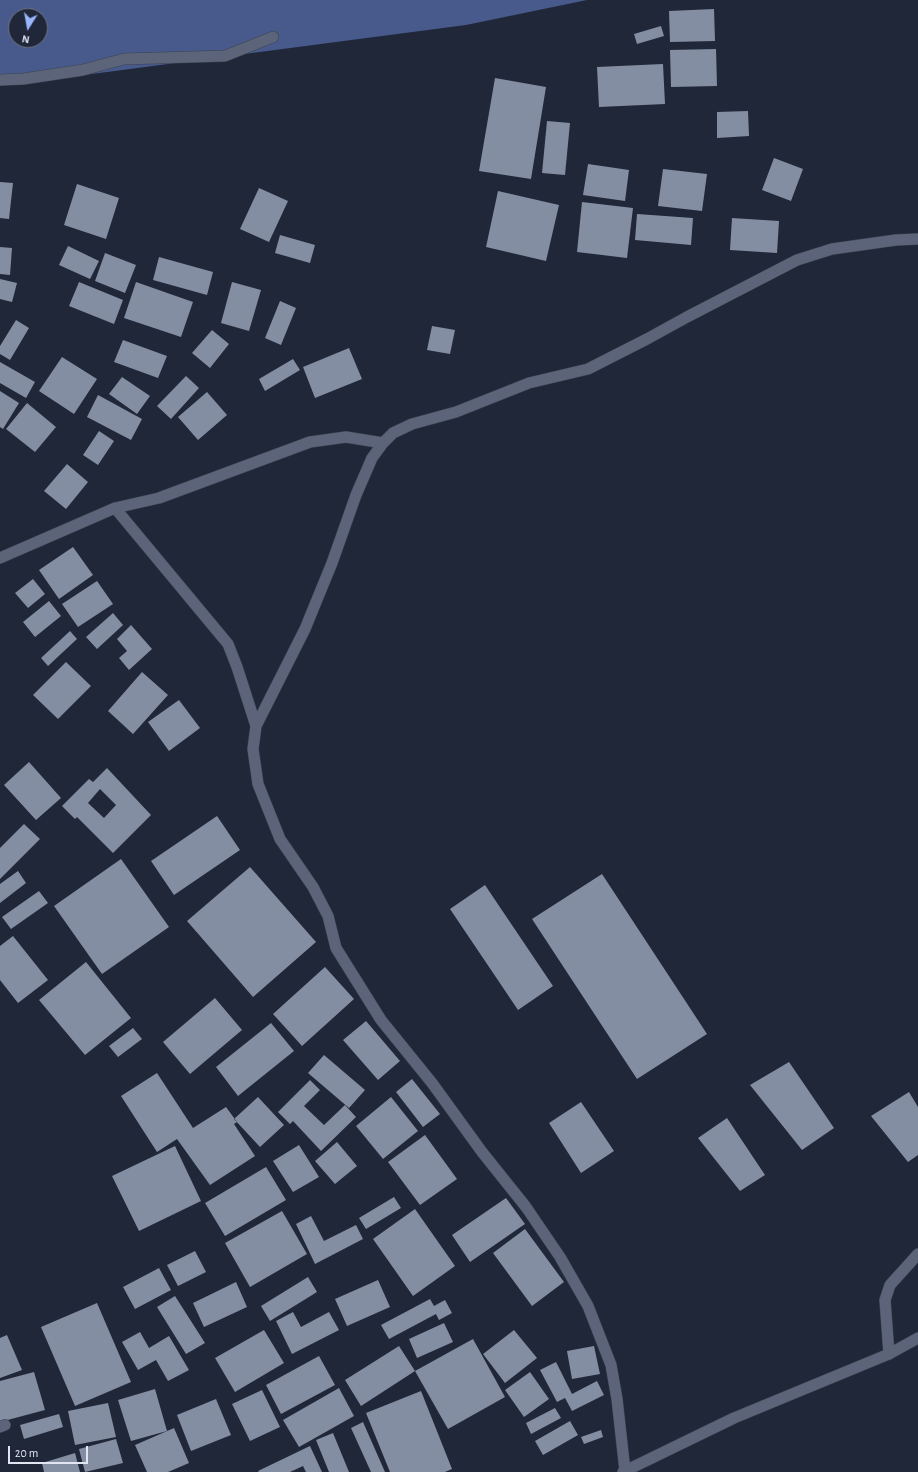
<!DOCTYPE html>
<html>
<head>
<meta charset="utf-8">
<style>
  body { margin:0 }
  #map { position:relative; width:918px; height:1472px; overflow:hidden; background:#202738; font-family:"Alegreya Sans",sans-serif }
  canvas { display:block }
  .north { position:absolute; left:8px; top:8px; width:40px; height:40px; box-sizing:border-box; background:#202738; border:1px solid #6d7382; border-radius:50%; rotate:191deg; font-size:11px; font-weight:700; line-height:16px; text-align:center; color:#e1e6f2 }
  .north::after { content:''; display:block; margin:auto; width:14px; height:18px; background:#98b5fd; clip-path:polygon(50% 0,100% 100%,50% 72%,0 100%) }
  .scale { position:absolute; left:8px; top:1446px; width:80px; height:18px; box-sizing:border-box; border:2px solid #e1e6f2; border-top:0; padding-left:5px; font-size:12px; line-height:14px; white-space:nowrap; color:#e1e6f2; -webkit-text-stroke:3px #202738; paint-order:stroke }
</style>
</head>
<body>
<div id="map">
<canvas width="918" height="1472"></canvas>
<div class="north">N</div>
<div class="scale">20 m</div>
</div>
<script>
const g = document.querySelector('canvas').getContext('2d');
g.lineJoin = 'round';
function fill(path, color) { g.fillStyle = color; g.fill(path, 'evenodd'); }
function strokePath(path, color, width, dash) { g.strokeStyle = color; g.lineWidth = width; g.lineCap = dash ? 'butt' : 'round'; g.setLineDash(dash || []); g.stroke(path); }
const forest = new Path2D(`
  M0 0H587L466 25 0 86ZM16 16H40V40H16Z`);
const building = new Path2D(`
  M714 9 715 41 670 42 669 11Z
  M661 26 664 36 637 44 634 34Z
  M716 49 717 86 671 87 670 50Z
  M663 64 665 104 599 107 597 67Z
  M495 78 546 87 531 179 479 171Z
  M748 111 749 136 717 138V112Z
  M547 121 570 123 565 175 542 173Z
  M774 158 803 169 791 201 762 190Z
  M588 164 629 170 625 201 583 195Z
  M663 169 707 174 702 211 658 206Z
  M0 182 13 183 9 219 0 218Z
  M77 184 119 198 106 239 64 225Z
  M259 188 288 201 269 242 240 229Z
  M498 191 559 205 546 261 486 247Z
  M582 202 633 208 627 258 577 252Z
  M637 214 693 218 691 245 635 240Z
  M732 218 779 221 777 253 730 250Z
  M280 235 315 245 310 263 275 253Z
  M68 246 99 261 90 279 59 265Z
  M0 247 12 248 10 275 0 274Z
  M105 253 136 265 125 293 95 281Z
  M159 257 213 272 207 295 153 280Z
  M0 279 17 283 12 302 0 299Z
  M79 282 123 300 114 324 69 306Z
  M136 282 193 302 181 337 124 318Z
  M232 282 261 290 249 331 221 323Z
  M280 301 296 308 281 345 265 338Z
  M16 320 29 328 10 360 0 354V346Z
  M432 326 455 330 450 354 427 350Z
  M212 330 229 344 210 368 192 353Z
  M123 340 167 356 158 378 114 362Z
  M349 348 362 379 315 398 303 367Z
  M62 357 97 379 74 414 39 391Z
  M293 359 300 370 265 391 259 379Z
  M0 362 35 382 26 398 0 383Z
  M186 376 199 388 171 419 157 406Z
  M122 377 150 396 137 414 109 394Z
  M0 391 19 403 3 429 0 427Z
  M207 392 227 415 198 440 178 417Z
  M98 395 142 419 131 440 87 417Z
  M27 403 56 427 35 452 6 429Z
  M99 431 114 441 98 465 83 455Z
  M67 464 88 482 66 509 44 491Z
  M73 547 93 575 59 599 39 570Z
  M33 579 45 594 28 608 15 593Z
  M97 581 113 604 78 627 62 604Z
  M49 601 61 616 35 637 23 622Z
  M113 613 123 625 97 649 86 637Z
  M131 625 152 649 129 670 119 658 127 651 117 639Z
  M70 631 77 639 48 666 41 658Z
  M66 662 91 686 58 719 33 695Z
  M142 672 168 695 133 734 108 711Z
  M179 700 200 728 169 751 148 722Z
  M29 762 61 798 36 820 4 785Z
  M107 768 151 815 113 853 77 817 75 819 62 806 89 779 93 782ZM100 789 116 805 104 818 88 803Z
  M217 816 240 850 174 895 151 861Z
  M24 824 40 839 0 879V848Z
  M121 859 169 927 102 974 54 906Z
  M250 867 316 942 253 997 187 921Z
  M18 871 26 883 0 903V884Z
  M602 874 707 1034 637 1079 532 919Z
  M485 885 553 986 518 1010 450 909Z
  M39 891 48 903 11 929 2 917Z
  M13 936 48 980 18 1003 0 980V946Z
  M86 962 131 1018 85 1055 39 1000Z
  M325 967 354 999 302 1046 273 1014Z
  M215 998 242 1030 190 1074 163 1042Z
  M366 1021 400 1061 378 1080 343 1040Z
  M271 1023 294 1051 238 1096 216 1067Z
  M133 1028 142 1039 118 1057 109 1046Z
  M324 1055 365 1090 349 1108 308 1073Z
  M789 1062 834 1128 802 1150 750 1085Z
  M157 1073 193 1128 226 1107 237 1122 234 1124 255 1156 210 1185 177 1139 157 1152 121 1096Z
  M412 1079 440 1114 423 1127 396 1092Z
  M310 1080 320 1090 304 1106 324 1125 345 1105 356 1117 321 1151 293 1121 290 1124 278 1112Z
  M909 1092 918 1107V1155L908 1162 871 1116Z
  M258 1097 284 1125 260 1147 234 1119Z
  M391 1097 418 1131 383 1159 356 1126Z
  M581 1102 614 1151 581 1173 549 1123Z
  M727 1118 765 1175 740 1191 698 1138Z
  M425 1135 457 1179 420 1205 388 1162Z
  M337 1142 357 1166 335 1184 315 1161Z
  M299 1145 319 1177 293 1192 273 1161Z
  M175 1146 201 1201 139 1231 112 1176Z
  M266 1167 286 1200 225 1236 205 1203Z
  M394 1197 401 1208 366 1229 359 1218Z
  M506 1198 525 1224 470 1262 452 1235Z
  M415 1209 455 1266 413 1296 373 1239Z
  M282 1211 307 1254 250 1287 225 1243Z
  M311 1216 324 1241 356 1225 363 1239 315 1264 296 1224Z
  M525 1229 564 1282 532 1306 493 1253Z
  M195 1251 206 1272 178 1286 167 1265Z
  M159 1268 171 1290 135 1309 123 1287Z
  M308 1277 317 1292 270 1321 261 1306Z
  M378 1280 390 1307 347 1326 335 1299Z
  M236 1282 247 1307 204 1327 193 1303Z
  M175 1296 205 1343 186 1354 157 1307Z
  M430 1299 434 1306 445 1300 452 1313 439 1320 436 1314 389 1339 381 1325Z
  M97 1303 131 1382 75 1406 41 1327Z
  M293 1312 301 1327 329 1312 339 1330 292 1354 276 1321Z
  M444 1323 453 1342 417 1358 409 1339Z
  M264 1330 284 1363 235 1392 215 1358Z
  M514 1330 537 1358 505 1383 483 1354Z
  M140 1332 149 1348 169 1336 189 1370 168 1381 156 1360 138 1370 122 1342Z
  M7 1335 22 1370 0 1378V1338Z
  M473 1339 505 1397 448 1429 415 1371Z
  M399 1346 415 1371 361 1406 345 1380Z
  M594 1346 600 1374 572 1379 567 1351Z
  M319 1356 335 1385 281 1414 266 1385Z
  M556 1362 572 1394 597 1381 604 1395 572 1411 565 1398 557 1402 540 1370Z
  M34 1372 45 1410 0 1422V1381Z
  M530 1372 549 1399 524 1417 505 1390Z
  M339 1388 354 1416 299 1447 283 1420Z
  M155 1389 167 1431 131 1441 118 1400Z
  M262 1390 280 1427 250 1441 232 1404Z
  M421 1391 452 1469 445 1472H390L366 1413Z
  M216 1399 231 1435 191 1451 177 1415Z
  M108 1403 116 1437 75 1445 68 1411Z
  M555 1408 561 1418 531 1434 526 1423Z
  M59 1414 63 1427 24 1439 20 1425Z
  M570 1421 578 1435 543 1455 535 1441Z
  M363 1422 385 1472H371L351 1428Z
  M174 1428 189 1463 168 1472H147L135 1445Z
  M601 1430 603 1437 584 1444 581 1437Z
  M333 1433 349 1472H329L316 1440Z
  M116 1439 123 1463 85 1472 79 1449Z
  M310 1446 322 1472H306L303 1466 290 1472H259L258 1471Z
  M75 1453 80 1472H44L42 1463Z`);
const minor = new Path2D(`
  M0 80 23 79 83 70 124 59 225 56 273 37
  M115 508 228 644 237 667 256 726
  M0 558 115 508 159 498 310 442 346 437 383 443
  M889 1354 885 1300 890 1285 918 1254
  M0 1427 5 1425
  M625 1471 617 1399 611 1365 588 1306 560 1257 526 1207 482 1152 432 1083 381 1020 336 948 328 916 313 887 280 839 258 784 253 749 256 726 305 629 332 563 356 495 372 458 383 443 393 433 412 424 456 412 529 383 588 369 647 339 687 317 797 260 832 249 896 240 918 239`);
const secondary = new Path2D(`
  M623 1472 734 1418 889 1354 918 1338`);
fill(forest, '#475a8b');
fill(building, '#848ea3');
strokePath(minor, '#3d4352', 12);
strokePath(secondary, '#3d4352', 12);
strokePath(minor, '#5b6478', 11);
strokePath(secondary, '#5b6478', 11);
</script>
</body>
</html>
